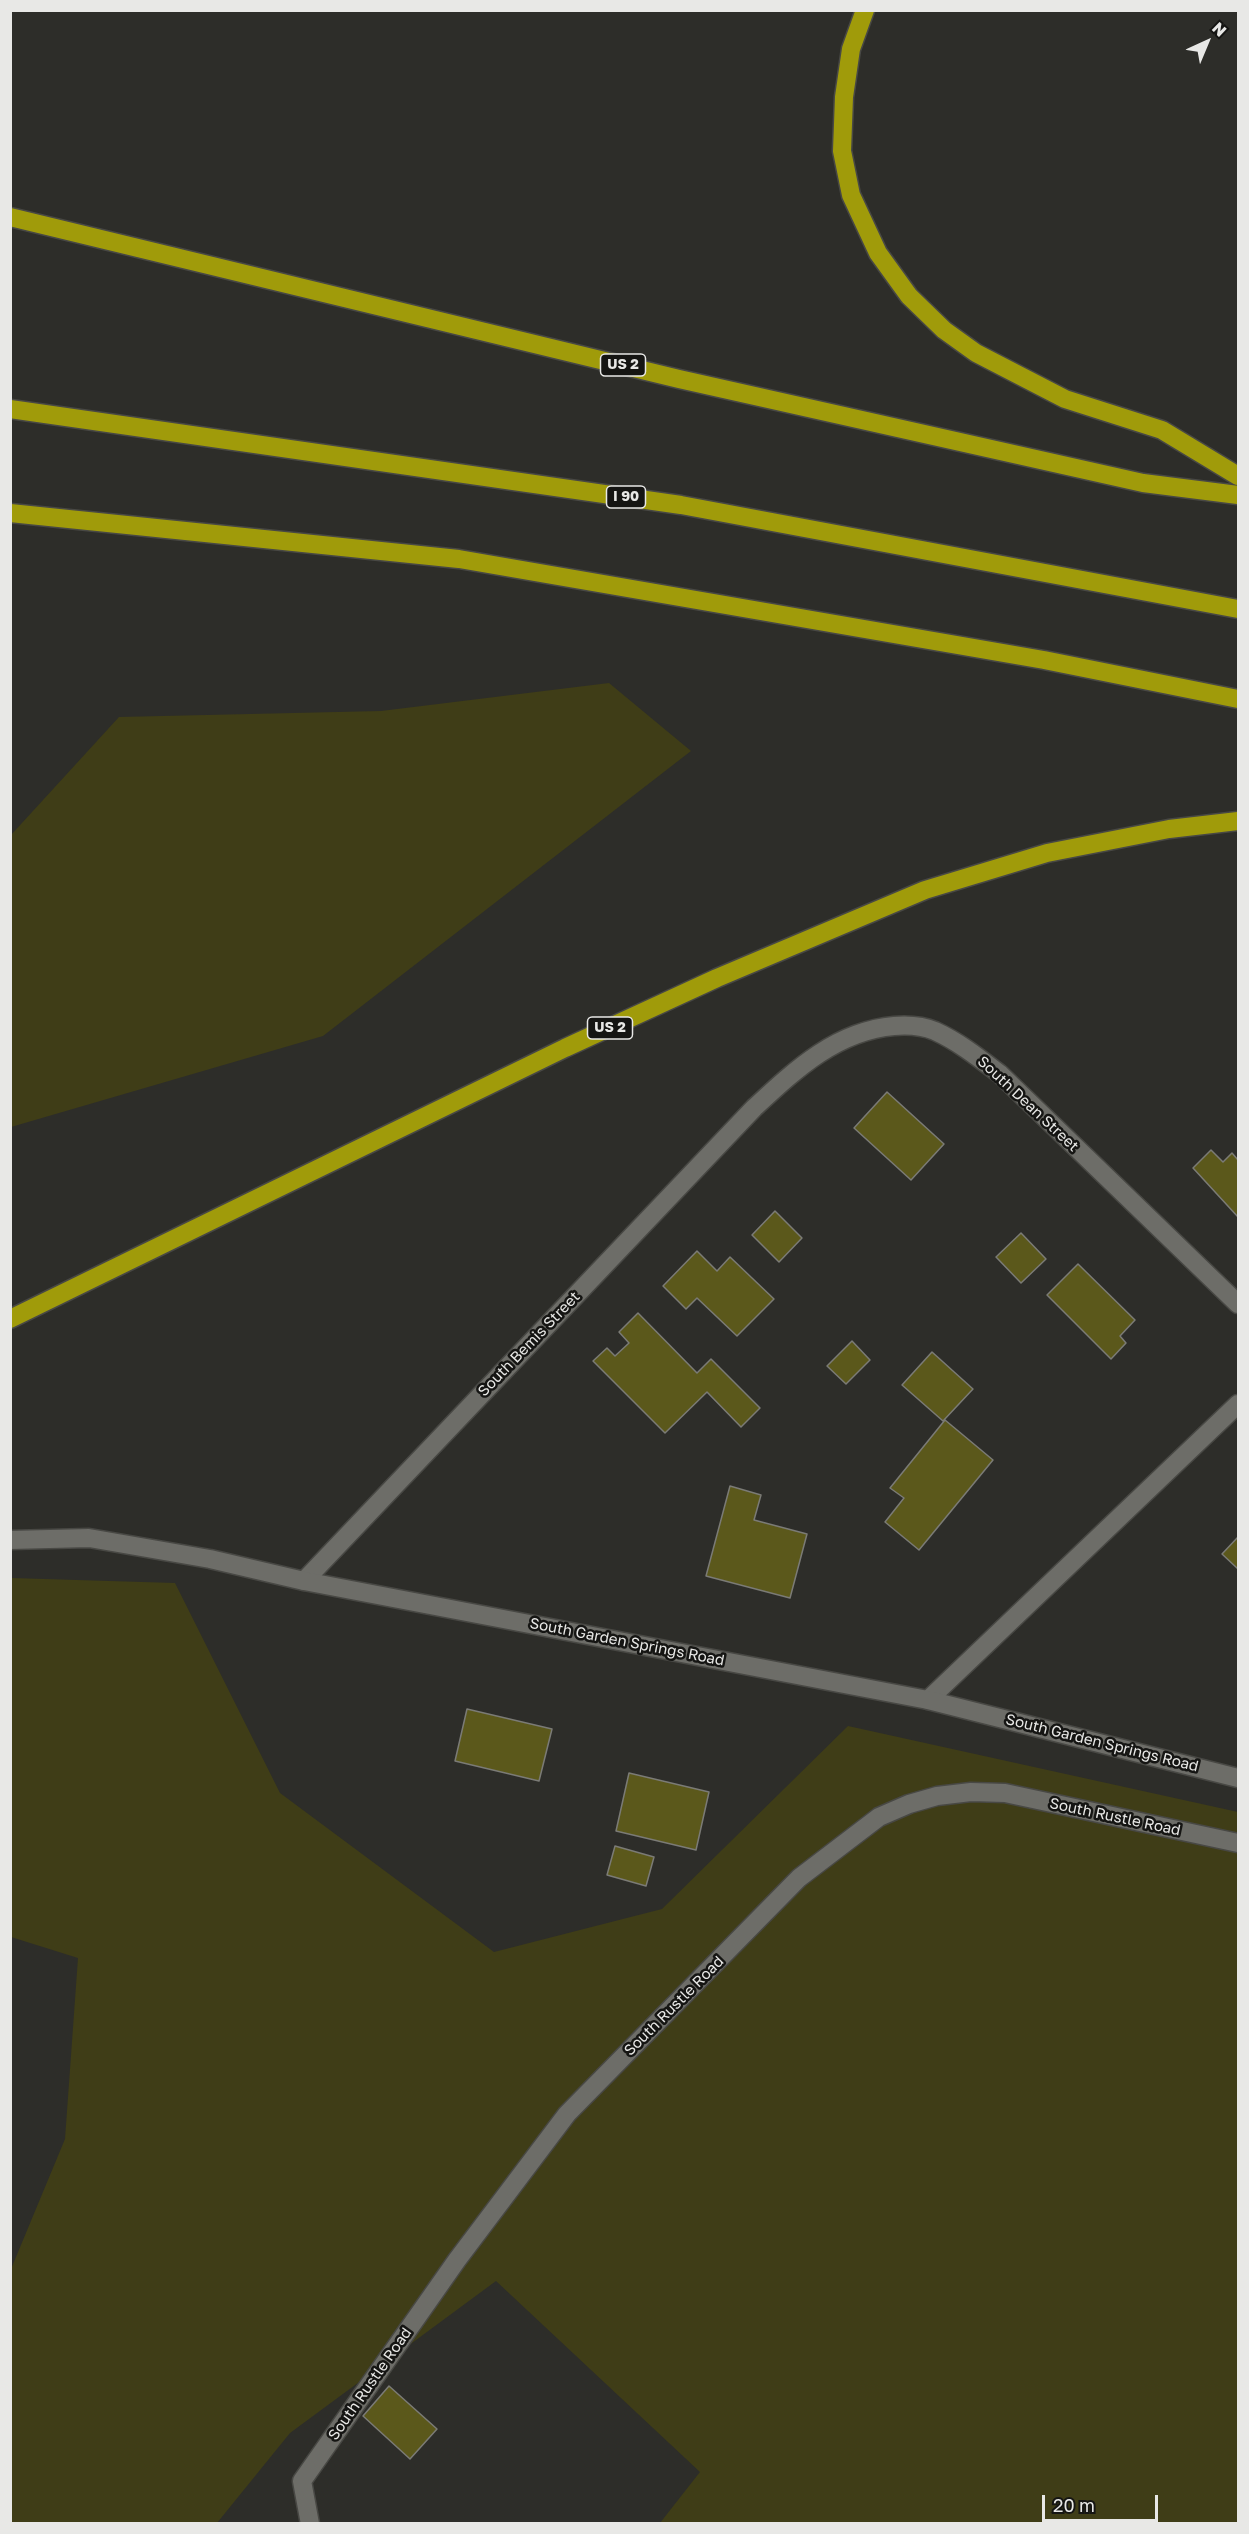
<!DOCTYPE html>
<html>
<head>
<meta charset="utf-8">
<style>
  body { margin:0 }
  #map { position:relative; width:1249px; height:2534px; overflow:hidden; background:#2d2d29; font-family:"Golos Text",sans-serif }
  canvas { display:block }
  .frame { position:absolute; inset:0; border:12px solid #e8e8e6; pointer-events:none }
  .north { position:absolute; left:1177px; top:12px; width:60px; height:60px; -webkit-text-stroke:4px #151513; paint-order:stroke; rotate:44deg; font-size:16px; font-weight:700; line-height:24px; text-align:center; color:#e8e8e6 }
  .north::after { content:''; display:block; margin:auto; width:21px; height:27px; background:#e8e8e6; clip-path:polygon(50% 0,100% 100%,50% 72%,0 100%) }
  .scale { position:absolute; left:1042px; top:2495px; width:116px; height:27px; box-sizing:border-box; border:3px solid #e8e8e6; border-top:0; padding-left:8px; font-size:18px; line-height:21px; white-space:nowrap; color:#e8e8e6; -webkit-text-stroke:4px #151513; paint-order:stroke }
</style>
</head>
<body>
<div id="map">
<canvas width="1249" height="2534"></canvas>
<div class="frame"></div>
<div class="north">N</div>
<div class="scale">20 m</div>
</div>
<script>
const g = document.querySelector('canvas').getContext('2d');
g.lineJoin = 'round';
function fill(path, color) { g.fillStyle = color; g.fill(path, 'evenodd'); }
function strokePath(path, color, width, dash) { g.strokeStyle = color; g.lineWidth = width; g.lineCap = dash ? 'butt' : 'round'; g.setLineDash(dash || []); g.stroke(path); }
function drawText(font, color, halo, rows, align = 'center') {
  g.font = font + ' "Golos Text",sans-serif'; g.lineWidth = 5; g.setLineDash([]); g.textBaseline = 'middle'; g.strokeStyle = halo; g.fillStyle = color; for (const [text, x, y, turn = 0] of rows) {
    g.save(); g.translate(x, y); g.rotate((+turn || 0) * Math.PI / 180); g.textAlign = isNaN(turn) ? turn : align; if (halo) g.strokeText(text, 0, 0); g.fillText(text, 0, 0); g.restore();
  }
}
const green = new Path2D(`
  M609 683 691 751 323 1036 11 1127V835L119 717 381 711Z
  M11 1578 175 1583 280 1793 494 1952 662 1909 848 1726 1238 1812V2523H660L700 2472 496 2281 290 2433 217 2523H11V2269L65 2139 78 1958 11 1937Z`);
const building = new Path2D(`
  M887 1092 944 1144 911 1180 854 1128Z
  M1211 1150 1223 1162 1232 1153 1238 1160V1217L1193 1168Z
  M775 1211 802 1238 779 1262 752 1235Z
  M1021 1233 1046 1259 1021 1283 996 1257Z
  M697 1251 717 1271 730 1257 774 1299 737 1336 697 1298 686 1309 663 1286Z
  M1078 1264 1135 1320 1120 1336 1126 1343 1111 1359 1047 1295Z
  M638 1313 697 1373 711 1359 760 1408 741 1427 707 1392 665 1433 593 1361 607 1348 615 1356 629 1343 619 1332Z
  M852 1341 870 1360 846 1384 827 1366Z
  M932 1352 973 1389 943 1421 902 1385Z
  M945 1420 993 1460 919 1550 885 1522 904 1498 890 1488Z
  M730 1486 761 1495 754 1520 807 1534 790 1598 706 1576Z
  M1238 1537V1569L1222 1554Z
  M467 1709 552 1729 539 1781 455 1761Z
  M629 1773 709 1792 696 1850 616 1831Z
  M615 1846 654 1857 646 1886 607 1875Z
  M389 2386 437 2429 410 2459 363 2416Z`);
const street = new Path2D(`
  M304 1581 754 1108C795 1070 836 1031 894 1026 907 1025 923 1026 935 1031 959 1042 979 1058 1000 1074L1238 1304
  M928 1700 1238 1404
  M310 2524 302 2481 457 2260 567 2114 799 1878 879 1817 909 1804 937 1796 971 1792 1005 1793 1238 1843`);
const secondary = new Path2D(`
  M10 1540 89 1538 210 1559 304 1581 928 1700 1238 1778`);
const highway = new Path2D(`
  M865 10 851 49 844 97 842 151 851 195 878 253 909 296 944 330 976 353 1065 399 1162 430 1238 476
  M10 217 679 379 1143 483 1238 495
  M10 409 681 505 1238 609
  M10 513 459 559 1044 660 1238 699
  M10 1319 565 1048 717 978 925 890 1047 853 1169 829 1238 821`);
const shields = [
  [623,365,45],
  [626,497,39],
  [610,1028,45]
];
const shieldNames = [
  ["US 2",623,365],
  ["I 90",626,497],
  ["US 2",610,1028]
];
const streetNames = [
  ["South Dean Street",1028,1104,43],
  ["South Bemis Street",529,1344,-46],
  ["South Garden Springs Road",627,1642,11],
  ["South Garden Springs Road",1102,1743,14],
  ["South Rustle Road",1115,1817,12],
  ["South Rustle Road",674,2006,-45],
  ["South Rustle Road",370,2384,-55]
];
fill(green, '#3f3d17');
fill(building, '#5b581b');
strokePath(building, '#7b7b76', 1.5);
strokePath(street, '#484844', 21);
strokePath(secondary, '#484844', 21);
strokePath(highway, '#484844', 21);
strokePath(street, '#6d6d68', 18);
strokePath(secondary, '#6d6d68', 18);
strokePath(highway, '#a09b0a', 18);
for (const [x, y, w] of shields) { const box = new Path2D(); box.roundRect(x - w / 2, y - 11, w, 22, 4.5); g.fillStyle = '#151513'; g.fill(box); strokePath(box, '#e8e8e6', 1.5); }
drawText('bold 14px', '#e8e8e6', null, shieldNames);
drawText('15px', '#e8e8e6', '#151513', streetNames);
</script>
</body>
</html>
